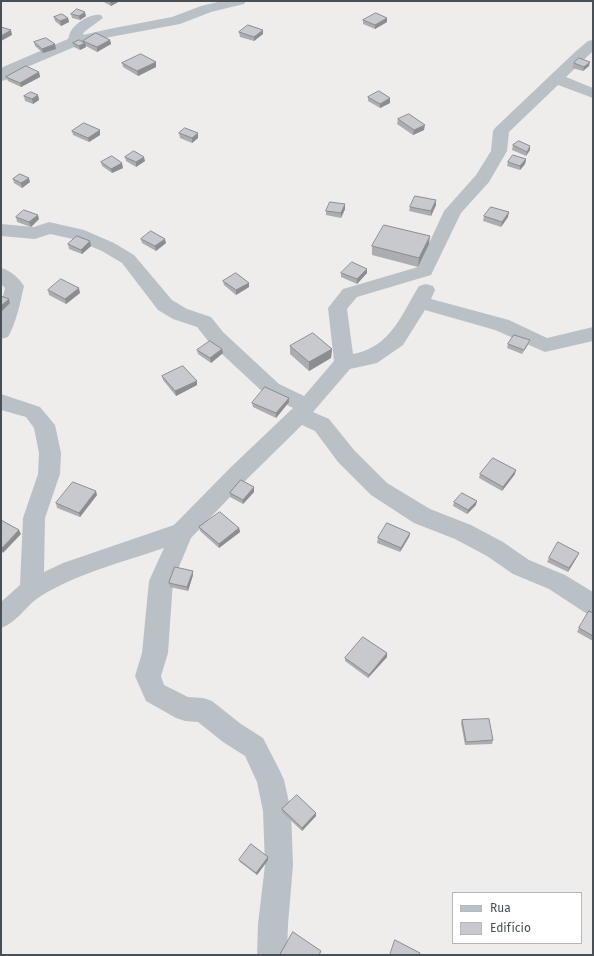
<!DOCTYPE html>
<html>
<head>
<meta charset="utf-8">
<style>
  body { margin:0 }
  #map { position:relative; width:594px; height:956px; overflow:hidden; background:#efecec; font-family:"Fira Sans",sans-serif }
  canvas { display:block }
  .frame { position:absolute; inset:0; border:2px solid #475057; pointer-events:none }
  .legend { position:absolute; left:452px; top:892px; width:130px; height:52px; box-sizing:border-box; background:#fff; border:1px solid #b5b9bc; margin:0; padding:5px 7px; list-style:none; font-size:12px; color:#475057 }
  .legend li { display:flex; align-items:center; gap:8px; height:20px }
  .legend b { width:20px; border:1px solid #b5b9bc }
</style>
</head>
<body>
<div id="map">
<canvas width="594" height="956"></canvas>
<div class="frame"></div>
<ul class="legend">
<li><b style="height:5px;background:#b9c1c7"></b>Rua</li>
<li><b style="height:11px;background:#c7c9ce"></b>Edifício</li>
</ul>
</div>
<script>
const g = document.querySelector('canvas').getContext('2d');
g.lineJoin = 'round';
function fill(path, color) { g.fillStyle = color; g.fill(path, 'evenodd'); }
function strokePath(path, color, width, dash) { g.strokeStyle = color; g.lineWidth = width; g.lineCap = dash ? 'butt' : 'round'; g.setLineDash(dash || []); g.stroke(path); }
const street = new Path2D(`
  M222 1H246L244 4 211 12 180 24 110 37 79 45 13 73 6 80 1 81V69L3 67 68 39C69 36 70 31 73 28 79 21 92 13 101 15L103 18 84 32 83 35 109 29 172 17 201 6Z
  M593 40V51L566 77 593 88V98L558 85 509 132 507 151 489 182 461 213 431 275 357 297 347 309 353 354C391 347 401 315 419 286L426 284 433 286 435 290 431 299 509 320 547 338 593 327V341L545 352 495 330 425 310 403 345 377 363 350 369 313 412 329 419 354 450 387 483 430 509 471 525 503 542 529 560 565 575 593 592V616L584 612 549 589 513 574 487 556 455 539 414 523 371 495 338 462 315 431 302 425 246 480 191 538 173 581 168 653 161 676 164 685 188 697 203 698 212 701 241 724 263 738 280 771 284 780 291 811 293 865 288 924 287 955H257L258 924 265 865 263 811 257 782 245 756 223 742 198 722 185 721 176 718 146 701 135 676 142 653 149 581 164 548C123 562 78 573 41 596 26 605 18 622 1 628V602L20 585 23 518 38 474 39 453 34 428 26 417 1 410V394L40 407 55 425 61 453 60 474 45 518 44 572 63 563 174 525 230 468 293 408 265 394 209 342 197 327 173 319 158 310 122 263 102 251 73 239 50 234 35 239 1 236V224L34 227 49 222 84 230 114 243 134 255 172 300 187 309 211 317 223 332 279 384 304 396 334 361 328 308 343 289 418 267 444 211 476 175 491 151 493 131 495 128 575 52 588 41Z
  M1 268C10 270 19 278 24 286 20 303 17 321 8 337L1 339V304L5 288 1 284Z`);
const wall = new Path2D(`
  M102 1H120L111 6Z
  M71 14 86 16 80 20 72 18Z
  M54 17 68 18 69 22 61 26 55 21Z
  M387 18V22L375 29 363 24V20Z
  M239 32 263 34 254 41 240 37Z
  M110 40 111 44 97 52 86 46V47L80 50 74 47 73 43 83 42V41Z
  M34 42 56 49 43 53 35 46Z
  M122 63 156 67 138 76 123 67Z
  M574 63 589 66 583 71 572 68Z
  M39 72 40 77 21 87 8 81 6 77Z
  M38 95 39 100 33 104 25 101 24 96Z
  M368 97 390 103 380 108 368 101Z
  M398 119 424 130 413 135 397 124Z
  M100 130V135L89 142 73 135 72 131Z
  M179 133H198V138L192 143 180 138Z
  M513 145 530 146V150L526 156 512 150Z
  M125 157 145 161 136 167 126 161Z
  M526 159 525 164 520 170 507 166 508 162Z
  M101 162 123 168 112 173 102 166Z
  M13 179 30 182 22 188 14 183Z
  M436 205 431 216 409 211 410 207Z
  M345 209 341 218 326 215V211Z
  M484 216 508 217 501 227 483 221Z
  M16 217 39 219 31 227 17 222Z
  M141 239 166 243 156 251 142 243Z
  M68 244 91 246 82 254 69 249Z
  M429 244 418 267 372 255V246Z
  M367 269V273L357 284 341 277V273Z
  M223 281 249 283V287L236 295 224 285Z
  M48 290 80 293 66 304 49 295Z
  M508 344 528 345 522 354 507 348Z
  M290 346 332 349 331 358 309 371 290 354Z
  M222 349 223 353 211 363 198 354 197 350Z
  M162 376 197 381V385L176 396 163 380Z
  M289 402 276 418 253 407 252 403Z
  M480 474H515L502 491 479 478Z
  M254 487V492L243 504 230 497V493Z
  M97 495 80 517 57 508 56 503Z
  M454 502 476 505 467 514 453 506Z
  M199 527 239 528 240 532 219 548 200 531Z
  M410 533 409 537 400 552 377 543 378 538Z
  M577 557 568 572 547 562 549 558Z
  M193 575 188 591 170 587 169 583Z
  M593 613V641L577 632 579 628Z
  M387 653V657L368 678 345 661V658Z
  M462 720 493 740 492 744 465 745 461 723Z
  M282 809 316 813V816L302 831 282 812Z
  M239 860H268L257 875 240 862Z`);
const shadedWall = new Path2D(`
  M110 1H120L111 6Z
  M85 12 86 16 80 20 79 16Z
  M68 18 69 22 61 26 60 21Z
  M387 18V22L375 29V25Z
  M11 30 12 35 1 41V36Z
  M263 30V34L254 41V37Z
  M110 40 111 44 97 52V47Z
  M85 43 86 47 80 50 79 46Z
  M55 44 56 49 43 53 42 49Z
  M156 62V67L138 76 137 71Z
  M590 62 589 66 583 71 584 67Z
  M39 72 40 77 21 87 20 83Z
  M38 95 39 100 33 104 32 99Z
  M390 98V103L380 108V104Z
  M425 125 424 130 413 135 414 130Z
  M100 130V135L89 142 88 138Z
  M198 133V138L192 143V138Z
  M530 146V150L526 156 527 152Z
  M144 157 145 161 136 167V162Z
  M526 159 525 164 520 170V166Z
  M122 163 123 168 112 173 111 169Z
  M29 178 30 182 22 188 21 183Z
  M436 200V205L431 216V211Z
  M345 204V209L341 218V213Z
  M509 212 508 217 501 227 502 222Z
  M38 215 39 219 31 227 29 222Z
  M430 236 429 244 418 267 419 258Z
  M165 239 166 243 156 251 155 246Z
  M90 241 91 246 82 254 81 250Z
  M367 269V273L357 284V279Z
  M249 283V287L236 295V290Z
  M79 288 80 293 66 304 65 299Z
  M9 299 10 303 1 312V306Z
  M222 349 223 353 211 363 210 358Z
  M332 349 331 358 309 371V362Z
  M197 381V385L176 396 175 391Z
  M289 398V402L276 418V413Z
  M516 470 515 474 502 491 503 487Z
  M254 487V492L243 504V500Z
  M96 491 97 495 80 517 79 513Z
  M477 501 476 505 467 514 468 510Z
  M239 528 240 532 219 548V544Z
  M19 530 21 534 3 553 1 549Z
  M410 533 409 537 400 552 401 548Z
  M579 553 577 557 568 572 569 568Z
  M193 571V575L188 591 187 587Z
  M387 653V657L368 678 369 675Z
  M316 813V816L302 831V828Z
  M268 857V860L257 875 256 873Z`);
const building = new Path2D(`
  M77 9 85 12 79 16 71 14Z
  M376 13 387 18 375 25 363 20Z
  M62 14 68 18 60 21 54 17Z
  M248 25 263 30 254 37 239 32Z
  M1 27 11 30 1 36Z
  M96 33 110 40 97 47 83 41Z
  M46 38 55 44 42 49 34 42Z
  M79 40 85 43 79 46 73 43Z
  M141 54 156 62 137 71 122 63Z
  M579 58 590 62 584 67 574 63Z
  M26 66 39 72 20 83 6 77Z
  M379 91 390 98 380 104 368 97Z
  M31 92 38 95 32 99 24 96Z
  M409 114 425 125 414 130 398 119Z
  M84 123 100 130 88 138 72 131Z
  M185 128 198 133 192 138 179 133Z
  M519 141 530 146 527 152 513 145Z
  M134 151 144 157 136 162 125 157Z
  M513 155 526 159 520 166 508 162Z
  M112 156 122 163 111 169 101 162Z
  M20 174 29 178 21 183 13 179Z
  M415 196 436 200 431 211 410 207Z
  M330 202 345 204 341 213 326 211Z
  M491 207 509 212 502 222 484 216Z
  M24 210 38 215 29 222 16 217Z
  M384 225 430 236 419 258 372 246Z
  M151 231 165 239 155 246 141 239Z
  M77 236 90 241 81 250 68 244Z
  M352 262 367 269 357 279 341 273Z
  M236 273 249 283 236 290 223 281Z
  M61 279 79 288 65 299 48 290Z
  M1 296 9 299 1 306Z
  M313 333 332 349 309 362 290 346Z
  M514 335 530 340 524 350 508 344Z
  M210 341 222 349 210 358 197 350Z
  M183 366 197 381 175 391 162 376Z
  M265 387 289 398 276 413 252 403Z
  M493 458 516 470 503 487 480 474Z
  M241 480 254 487 243 500 230 493Z
  M73 482 96 491 79 513 56 503Z
  M462 493 477 501 468 510 454 502Z
  M220 512 239 528 219 544 199 527Z
  M1 520 19 530 1 549Z
  M387 523 410 533 401 548 378 538Z
  M558 542 579 553 569 568 549 558Z
  M175 567 193 571 187 587 169 583Z
  M589 611 593 613V636L579 628Z
  M363 637 387 653 369 675 345 658Z
  M489 719 493 740 466 742 462 720Z
  M297 795 316 813 302 828 282 809Z
  M251 844 268 857 256 873 239 860Z
  M293 932 321 951 319 955H280Z
  M395 940 420 953 419 955H390Z`);
fill(street, '#b9c1c7');
fill(wall, '#abadb1');
fill(shadedWall, '#8b8d90');
fill(building, '#c7c9ce');
strokePath(building, '#8b8d90', 1);
</script>
</body>
</html>
